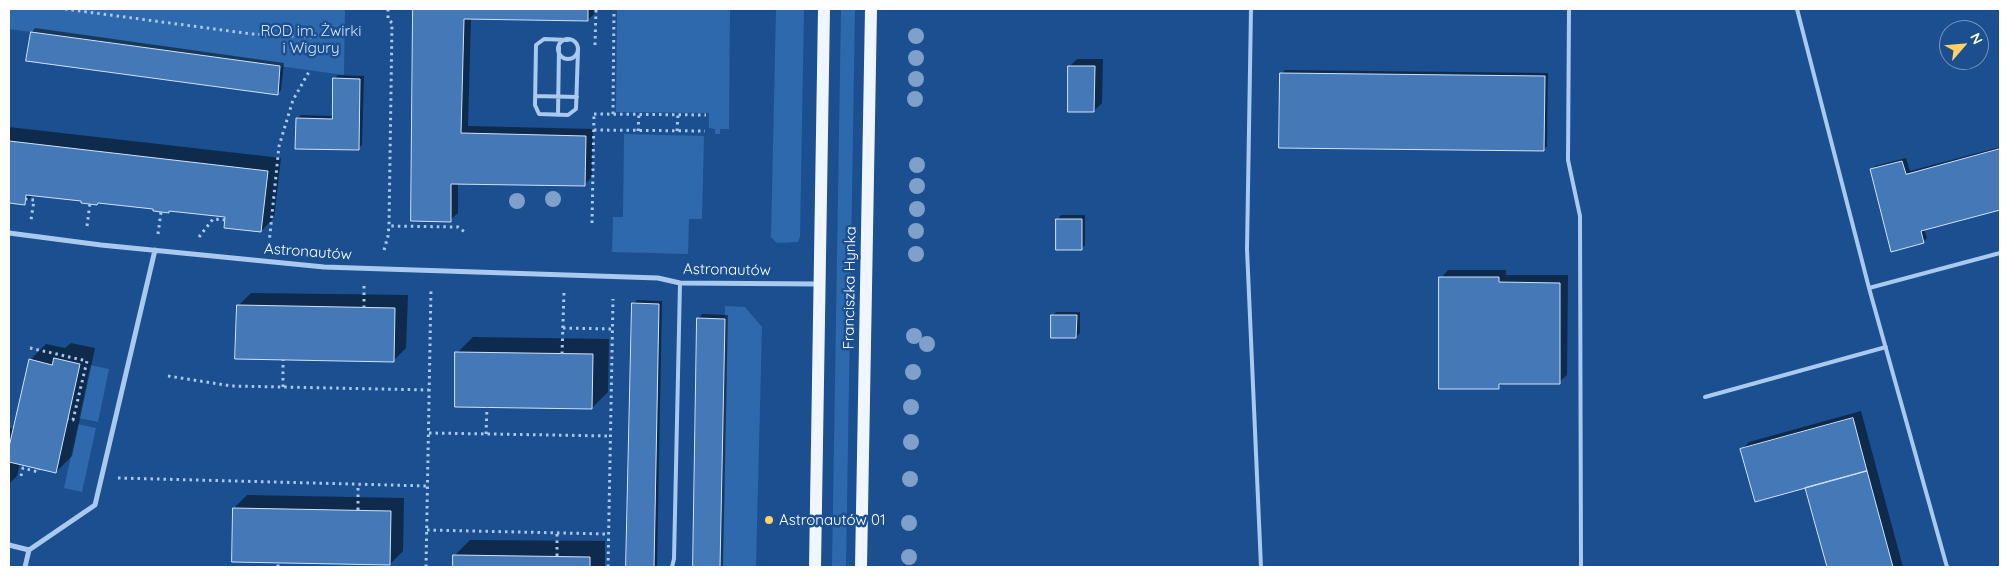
<!DOCTYPE html>
<html>
<head>
<meta charset="utf-8">
<style>
  body { margin:0 }
  #map { position:relative; width:2009px; height:576px; overflow:hidden; background:#1b4f8f; font-family:Quicksand,sans-serif }
  canvas { display:block }
  .frame { position:absolute; inset:0; border:10px solid #fff; pointer-events:none }
  .north { position:absolute; left:1939px; top:20px; width:50px; height:50px; box-sizing:border-box; background:#1b4f8f; border:1px solid #7695bc; border-radius:50%; rotate:63deg; font-size:14px; font-weight:700; line-height:20px; text-align:center; color:#fff }
  .north::after { content:''; display:block; margin:auto; width:18px; height:22px; background:#ffd166; clip-path:polygon(50% 0,100% 100%,50% 72%,0 100%) }
</style>
</head>
<body>
<div id="map">
<canvas width="2009" height="576"></canvas>
<div class="frame"></div>
<div class="north">N</div>
</div>
<script>
const g = document.querySelector('canvas').getContext('2d');
g.lineJoin = 'round';
function fill(path, color) { g.fillStyle = color; g.fill(path, 'evenodd'); }
function strokePath(path, color, width, dash) { g.strokeStyle = color; g.lineWidth = width; g.lineCap = dash ? 'butt' : 'round'; g.setLineDash(dash || []); g.stroke(path); }
function drawText(font, color, halo, rows, align = 'center') {
  g.font = font + ' Quicksand,sans-serif'; g.lineWidth = 5; g.setLineDash([]); g.textBaseline = 'middle'; g.strokeStyle = halo; g.fillStyle = color; for (const [text, x, y, turn = 0] of rows) {
    g.save(); g.translate(x, y); g.rotate((+turn || 0) * Math.PI / 180); g.textAlign = isNaN(turn) ? turn : align; if (halo) g.strokeText(text, 0, 0); g.fillText(text, 0, 0); g.restore();
  }
}
const green = new Path2D(`
  M9 9H345L344 75 9 29Z
  M617 9H730L729 129H720V134H715V129L709 128V113L616 112Z
  M776 9H804L800 237 798 242 777 243 771 237Z
  M841 9H855L846 567H832Z
  M624 134 704 136 702 219H689L688 254 612 252 613 217H623Z
  M725 306 745 307 762 327 756 567H720Z
  M90 365 109 369 98 422 79 418Z
  M78 424 96 428 82 492 64 488Z`);
const shadow = new Path2D(`
  M415 9H596V12L588 20 471 18 468 126 593 129 592 177 584 185 458 183V213L450 220H413Z
  M35 28 284 63 281 90 277 94 32 32Z
  M1077 59H1103L1102 103 1094 111 1070 66Z
  M1285 70 1548 73 1547 146 1544 149 1281 74Z
  M338 75 364 76 362 145 358 149 297 119 301 115 333 116 334 79Z
  M9 127 281 158 274 218 261 231 226 216 170 210 169 211 34 194 24 204 9 202Z
  M2000 147V209L1924 229 1927 238 1923 242 1871 170 1875 166 1906 158 1910 171Z
  M1061 215H1085V245L1082 248 1058 219Z
  M1448 270H1506V275H1568L1567 375 1559 382H1504L1498 388 1441 278Z
  M251 293 408 295 406 348 393 361 238 306Z
  M637 300 662 301 657 567H628L633 304Z
  M1056 312H1080V333L1076 337 1053 316Z
  M702 314 728 315 723 567H694L699 318Z
  M473 337 609 339 608 392 592 408 457 353Z
  M71 343 95 348 72 456 56 472 20 463 17 476 9 484V428L15 429 30 360 46 344 65 348Z
  M1861 411 1903 567H1828L1806 486 1741 450 1749 442Z
  M247 495 404 498 403 551 390 564 234 508Z
  M470 540 605 541V567H454V556Z`);
const building = new Path2D(`
  M413 9H588V21L464 19 461 133 586 136 585 186 451 184V222L411 221Z
  M31 32 280 66 278 95 26 61Z
  M1068 66H1095L1094 112H1068Z
  M1280 73 1545 76 1544 151 1279 148Z
  M333 78 360 79 359 150 295 149 296 118 332 119Z
  M9 141 268 171 261 232 224 228 225 217 169 211V213L153 211V209L98 203 97 205 81 203V201L26 195 25 205 9 203Z
  M2000 149V210L1921 231 1924 243 1891 252 1870 169 1902 161 1906 174Z
  M1056 219H1082V250H1056Z
  M1439 277H1499V282L1560 283V384H1499V389H1439Z
  M632 303 659 304 654 567H626Z
  M237 305 395 308 394 362 235 359Z
  M1051 315H1077L1076 338H1051Z
  M697 318 725 319 720 567H693Z
  M455 352 593 354 592 409 455 407Z
  M54 358 80 364 56 473 9 462V447L29 359 52 365Z
  M1853 418 1867 471 1755 502 1740 449Z
  M1867 471 1893 567H1827L1805 488Z
  M233 508 391 511 390 565 232 562Z
  M453 555 590 557V567H453Z`);
const path = new Path2D(`
  M65 9 252 34 312 37
  M388 9V19L392 23 389 226 458 227 466 233
  M595 45 596 9
  M594 114 706 115
  M613 114 614 9
  M594 130 705 131
  M638 131 639 114
  M677 131 678 115
  M25 199 34 200 31 220
  M592 223 594 114
  M87 226 90 203
  M158 234 161 212
  M199 237 213 219 225 220
  M269 244 279 146 293 100 310 70
  M384 250 388 236 389 226
  M364 308V286
  M563 328 612 329
  M30 348 87 361 73 420 68 419
  M562 354 564 292
  M168 376 232 386 429 390
  M283 387V360
  M429 433 610 436
  M486 434 487 407
  M21 476 23 468 38 472 39 469
  M118 478 428 486
  M358 510V484
  M427 530 608 534
  M557 556V533
  M278 567V563
  M426 567 431 288
  M608 567 613 299`);
const service = new Path2D(`
  M1251 9 1247 249 1261 567
  M1569 9 1568 160 1580 216 1581 567
  M1797 9 1869 288 1947 567
  M558 49a10 10 0 1 1 20 0a10 10 0 1 1-20 0Z
  M568 40 544 39 536 45 535 105 539 114 568 115 576 109 578 50
  M535 96 577 97
  M558 115 559 47
  M1869 288 2000 253
  M1705 397 1886 347
  M672 567 674 559 680 283`);
const minor = new Path2D(`
  M9 233 101 245 324 267 658 278 680 283 818 284
  M9 545 29 550
  M25 567 29 550 95 505 155 250`);
const primary = new Path2D(`
  M815 567 824 9
  M861 567 871 9`);
const trees = [
  [916,36],
  [916,58],
  [916,79],
  [915,99],
  [917,165],
  [917,186],
  [553,199],
  [517,201],
  [917,209],
  [916,231],
  [916,254],
  [914,336],
  [927,344],
  [913,372],
  [911,407],
  [911,442],
  [910,479],
  [909,523],
  [909,557]
];
const markers = [
  [769,520,5,"#ffd166"]
];
const parkNames = [
  ["ROD im. Żwirki",311,31],
  ["i Wigury",311,48]
];
const streetNames = [
  ["Astronautów",308,252,4],
  ["Astronautów",727,270,1],
  ["Franciszka Hynka",850,288,-89]
];
const poiNames = [
  ["Astronautów 01",779,520]
];
fill(green, '#2e69ad');
fill(shadow, '#0007');
fill(building, '#4478b7');
strokePath(building, '#cfe3fa', 1);
strokePath(path, '#a9c9ee', 3, [2.5, 4]);
strokePath(service, '#a9c9ee', 4);
strokePath(minor, '#a9c9ee', 5);
strokePath(primary, '#f0f6ff', 12);
g.fillStyle = '#7ea0ca';
for (const [x, y] of trees) { g.beginPath(); g.arc(x, y, 8, 0, 2 * Math.PI); g.fill(); }
for (const [x, y, r, color] of markers) { const dot = new Path2D(); dot.arc(x, y, r, 0, 2 * Math.PI); g.fillStyle = color; g.fill(dot); strokePath(dot, '#1b4f8f', 2); }
drawText('15px', '#cfe3fa', '#1b4f8f', parkNames);
drawText('15px', '#fff', '#1b4f8f', streetNames);
drawText('15px', '#fff', '#1b4f8f', poiNames, 'left');
</script>
</body>
</html>
